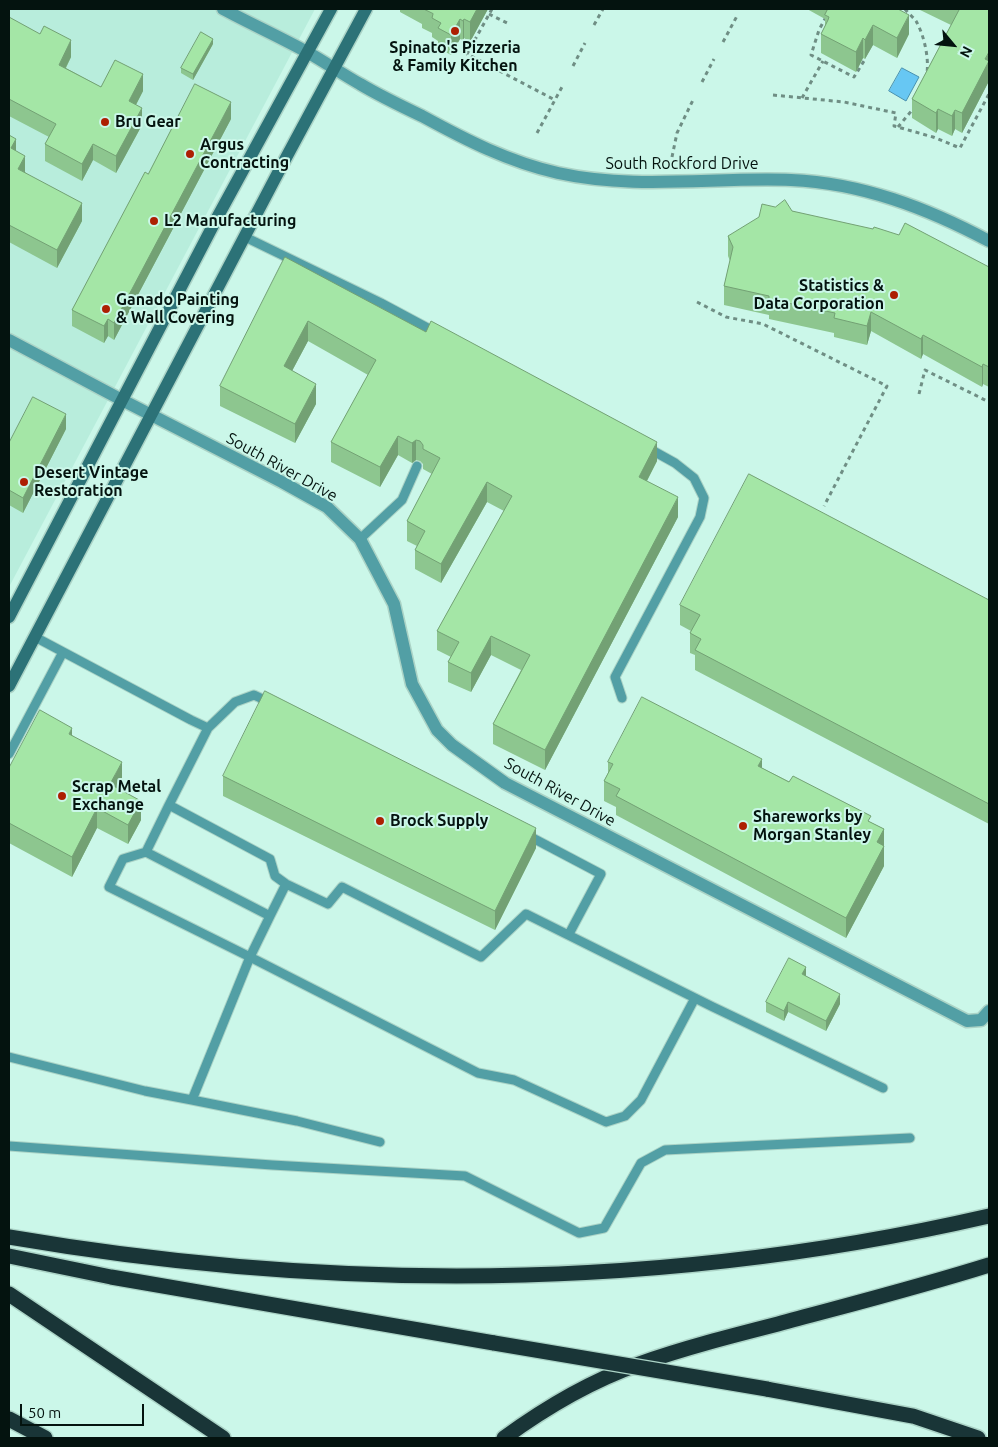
<!DOCTYPE html>
<html>
<head>
<meta charset="utf-8">
<style>
  body { margin:0 }
  #map { position:relative; width:998px; height:1447px; overflow:hidden; background:#cbf7e9; font-family:Ubuntu,sans-serif }
  canvas { display:block }
  .frame { position:absolute; inset:0; border:10px solid #04130f; pointer-events:none }
  .north { position:absolute; left:928px; top:20px; width:50px; height:50px; -webkit-text-stroke:4px #cbf7e9; paint-order:stroke; rotate:118deg; font-size:14px; font-weight:700; line-height:20px; text-align:center; color:#04130f }
  .north::after { content:''; display:block; margin:auto; width:18px; height:22px; background:#04130f; clip-path:polygon(50% 0,100% 100%,50% 72%,0 100%) }
  .scale { position:absolute; left:20px; top:1404px; width:124px; height:22px; box-sizing:border-box; border:2px solid #04130f; border-top:0; padding-left:6px; font-size:15px; line-height:18px; white-space:nowrap; color:#04130f; -webkit-text-stroke:4px #cbf7e9; paint-order:stroke }
</style>
</head>
<body>
<div id="map">
<canvas width="998" height="1447"></canvas>
<div class="frame"></div>
<div class="north">N</div>
<div class="scale">50 m</div>
</div>
<script>
const g = document.querySelector('canvas').getContext('2d');
g.lineJoin = 'round';
function fill(path, color) { g.fillStyle = color; g.fill(path, 'evenodd'); }
function strokePath(path, color, width, dash) { g.strokeStyle = color; g.lineWidth = width; g.lineCap = dash ? 'butt' : 'round'; g.setLineDash(dash || []); g.stroke(path); }
function drawText(font, color, halo, rows, align = 'center') {
  g.font = font + ' Ubuntu,sans-serif'; g.lineWidth = 4; g.setLineDash([]); g.textBaseline = 'middle'; g.strokeStyle = halo; g.fillStyle = color; for (const [text, x, y, turn = 0] of rows) {
    g.save(); g.translate(x, y); g.rotate((+turn || 0) * Math.PI / 180); g.textAlign = isNaN(turn) ? turn : align; if (halo) g.strokeText(text, 0, 0); g.fillText(text, 0, 0); g.restore();
  }
}
const built = new Path2D(`
  M9 9H315L9 587Z`);
const water = new Path2D(`
  M902 68 919 77 906 101 889 91Z`);
const path = new Path2D(`
  M492 9 467 54 555 100
  M905 9C908 13 913 17 916 21 924 35 929 57 927 73
  M489 14 507 23
  M826 17 819 30 811 55 854 77 864 61
  M594 25 603 9
  M723 42 737 16
  M573 66 585 43
  M702 82 714 59
  M773 95 844 102 896 113 894 126 933 137 960 148 989 94
  M802 98 823 61
  M898 127 913 109
  M537 133 562 87
  M672 157 677 133 693 100
  M697 302 726 317 763 324 887 386 824 506
  M919 394 925 370 989 402`);
const service = new Path2D(`
  M245 237 381 303 437 333
  M360 539 402 500 417 466
  M35 637 191 720 208 728 169 805 270 859 275 876 286 884 328 904 342 887 481 957 526 914 713 1007 883 1088
  M622 698 615 677 700 517 704 498 694 478 675 463 648 448
  M208 728 235 702 254 695 271 703
  M9 754 63 652
  M169 805 146 852 270 916 286 884
  M527 835 601 874 569 934
  M146 852 123 859 109 887 250 957 270 916
  M9 1057 145 1091 192 1100 250 957 478 1073 514 1080 606 1122 625 1116 641 1100 695 998
  M192 1100 297 1121 380 1142
  M9 1146 272 1165 465 1176 579 1233 604 1228 641 1163 665 1150 910 1138`);
const minor = new Path2D(`
  M223 9C251 24 280 37 307 52 325 62 342 74 360 84 380 96 401 106 422 116 466 140 509 162 558 173 635 190 713 177 791 180 862 183 927 208 989 241
  M9 340 122 400 282 482 327 507 360 539 394 604 412 684 437 730 452 745 505 783 967 1021 981 1020 989 1011`);
const secondary = new Path2D(`
  M9 617 218 216 331 9
  M9 686 280 169 366 9`);
const motorway = new Path2D(`
  M9 1237C337 1293 664 1291 989 1216
  M9 1256 111 1277 494 1343
  M9 1294 223 1438
  M767 1389 913 1416 978 1438
  M9 1419 45 1438
  M504 1438C545 1408 591 1381 639 1364 684 1348 731 1336 778 1324 848 1305 919 1287 989 1265`);
const motorwayBridge = new Path2D(`
  M494 1343 767 1389`);
const wall = new Path2D(`
  M400 9H488L470 42 464 38 463 40 460 39 451 55 438 48V41L432 37V33L422 28V24L400 12Z
  M807 9H898L909 34 897 58 873 45 865 59 863 58 856 72 821 53V34L825 26V19Z
  M918 9H989V81L962 133 955 129 952 136 938 129 936 133 912 118V99L951 25Z
  M9 17 71 57 66 68 101 87 143 91 136 105 142 125 116 173 93 160 82 181 45 161V144L49 137 9 116Z
  M213 44 193 80 181 73V68Z
  M231 119 114 340 108 336 104 343 72 326V310L148 174Z
  M9 135 25 172 82 221 57 268 9 242Z
  M792 211 989 267V387L983 384 982 387 923 354 921 359 871 331 867 345 834 337V333L769 319V315L724 305V286L730 261 728 256V236Z
  M285 257 657 461 647 481 678 517 545 770 493 744V724L521 670 491 655 471 692 448 682V662L451 657 437 650V631L504 511 487 502 441 583 415 569V550L417 546 407 541V521L432 474 423 469V464L420 461 416 460 412 463 398 455 380 487 331 462V442L368 375 308 341 292 371 316 404 295 443 220 406V386Z
  M66 429 23 513 9 505V443Z
  M989 600V824L695 670V655L690 653V633L691 631 680 625V605Z
  M72 735 122 782 118 788 141 820 128 844 97 828 72 877 9 843V768Z
  M608 762 762 768 884 829V866L846 938 616 815V807L604 801V781L608 773Z
  M223 776 536 848 495 930 223 796Z
  M806 976 840 1004 826 1031 788 1012 784 1021 766 1012V1002Z`);
const shadedWall = new Path2D(`
  M477 9H488L470 42V22Z
  M909 15V34L897 58V38Z
  M460 19V39L451 55V35Z
  M464 19V38L463 40V21Z
  M873 25V45L865 59V40Z
  M863 38V58L856 72V52Z
  M213 39V44L193 80V74Z
  M71 40V57L59 81V65Z
  M989 52V81L962 133V113Z
  M143 74V91L129 118V101Z
  M231 102V119L114 340V323Z
  M142 108V125L116 173V156Z
  M938 109V129L936 133V113Z
  M955 110V129L952 136V116Z
  M16 139V157L11 148Z
  M93 144V160L82 181V164Z
  M25 156V173L18 169Z
  M82 203V221L57 268V250Z
  M871 312V331L867 345V326Z
  M108 319V336L104 343V326Z
  M308 321V341L284 386V366Z
  M923 335V354L921 359V339Z
  M983 364V384L982 387V367Z
  M316 384V404L295 443V424Z
  M66 414V429L23 513V498Z
  M398 436V455L380 487V467Z
  M416 440V460L412 463V443Z
  M657 442V461L639 496V477Z
  M487 482V502L441 583V564Z
  M678 497V517L545 770V750Z
  M491 636V655L471 692V673Z
  M72 728V747L69 734Z
  M762 759V779L758 766Z
  M122 762V782L110 804V784Z
  M141 801V820L128 844V825Z
  M97 808V828L72 877V857Z
  M536 828V848L495 930V911Z
  M884 829V866L846 938V918L877 842Z
  M806 967V977L802 974Z
  M840 994V1004L826 1031V1021Z
  M788 1002V1012L784 1021V1011Z`);
const building = new Path2D(`
  M424 9H477L470 22 464 19 463 21 460 19 451 35 438 28 441 23 432 18 433 14Z
  M828 9H898L909 15 897 38 873 25 865 40 863 38 856 52 821 34 828 20 829 17 825 15Z
  M957 9H989V52L985 59 989 61 962 113 955 110 952 116 938 109 936 113 912 99 959 10Z
  M9 17 40 34 44 26 71 40 59 65 101 87 115 60 143 74 129 101 142 108 116 156 93 144 82 164 45 144 56 124 9 99Z
  M201 32 213 39 193 74 181 68Z
  M195 84 231 102 114 323 108 319 104 326 72 310 145 172 148 174Z
  M9 135 16 139 11 148 25 156 18 169 82 203 57 250 9 225Z
  M785 200 792 211 873 229 874 227 899 235 905 223 989 267V367L983 364 982 367 923 335 921 339 871 312 867 326 834 318 835 313 769 299V296L724 286 733 247 728 236 759 217 762 204 775 207Z
  M285 257 426 332 431 321 657 442 639 477 678 497 545 750 493 724 530 655 491 636 471 673 448 662 459 642 437 631 512 496 487 482 441 564 415 550 425 531 407 521 440 458 423 449V445L420 441 416 440 412 443 398 436 380 467 331 442 376 360 308 321 284 366 316 384 295 424 220 386Z
  M33 397 66 414 23 498 9 490V443Z
  M749 474 989 600V804L695 650 701 639 690 633 700 615 680 605Z
  M265 691 536 828 495 911 223 776Z
  M642 697 762 759 758 766 789 782 793 776 871 816 868 821 884 829 877 842 884 846 846 918 616 796 620 789 604 781 613 764 608 762Z
  M40 710 72 728 69 734 122 762 110 784 141 801 128 825 97 808 72 857 9 823V768Z
  M789 958 806 967 802 974 840 994 826 1021 788 1002 784 1011 766 1002Z`);
const markers = [
  [455,31,5,"#ad1f02"],
  [105,122,5,"#ad1f02"],
  [190,154,5,"#ad1f02"],
  [154,221,5,"#ad1f02"],
  [894,295,5,"#ad1f02"],
  [106,309,5,"#ad1f02"],
  [24,482,5,"#ad1f02"],
  [62,796,5,"#ad1f02"],
  [380,821,5,"#ad1f02"],
  [743,826,5,"#ad1f02"]
];
const poiNames = [
  ["Spinato's Pizzeria",455,48,"center"],
  ["& Family Kitchen",455,66,"center"],
  ["Bru Gear",115,122],
  ["Argus",200,145],
  ["Contracting",200,163],
  ["L2 Manufacturing",164,221],
  ["Statistics &",884,286,"right"],
  ["Data Corporation",884,304,"right"],
  ["Ganado Painting",116,300],
  ["& Wall Covering",116,318],
  ["Desert Vintage",34,473],
  ["Restoration",34,491],
  ["Scrap Metal",72,787],
  ["Exchange",72,805],
  ["Shareworks by",753,817],
  ["Morgan Stanley",753,835],
  ["Brock Supply",390,821]
];
const streetNames = [
  ["South Rockford Drive",682,164],
  ["South River Drive",282,467,29],
  ["South River Drive",560,792,29]
];
fill(built, '#b8eddc');
fill(water, '#67c7f3');
strokePath(water, '#4991af', 1);
strokePath(service, '#abd3c6', 11);
strokePath(minor, '#abd3c6', 15);
strokePath(secondary, '#abd3c6', 15);
strokePath(motorway, '#abd3c6', 18);
strokePath(path, '#6f8e84', 3, [4, 4]);
strokePath(service, '#529fa5', 9);
strokePath(minor, '#529fa5', 12);
strokePath(secondary, '#2c7277', 12);
strokePath(motorway, '#193537', 15);
strokePath(motorwayBridge, '#abd3c6', 18, []);
strokePath(motorwayBridge, '#193537', 15);
fill(wall, '#8dc68f');
fill(shadedWall, '#73a174');
fill(building, '#a4e6a6');
strokePath(building, '#73a174', 1);
for (const [x, y, r, color] of markers) { const dot = new Path2D(); dot.arc(x, y, r, 0, 2 * Math.PI); g.fillStyle = color; g.fill(dot); strokePath(dot, '#cbf7e9', 2); }
drawText('bold 16px', '#04130f', '#cbf7e9', poiNames, 'left');
drawText('16px', '#04130f', '#cbf7e9', streetNames);
</script>
</body>
</html>
